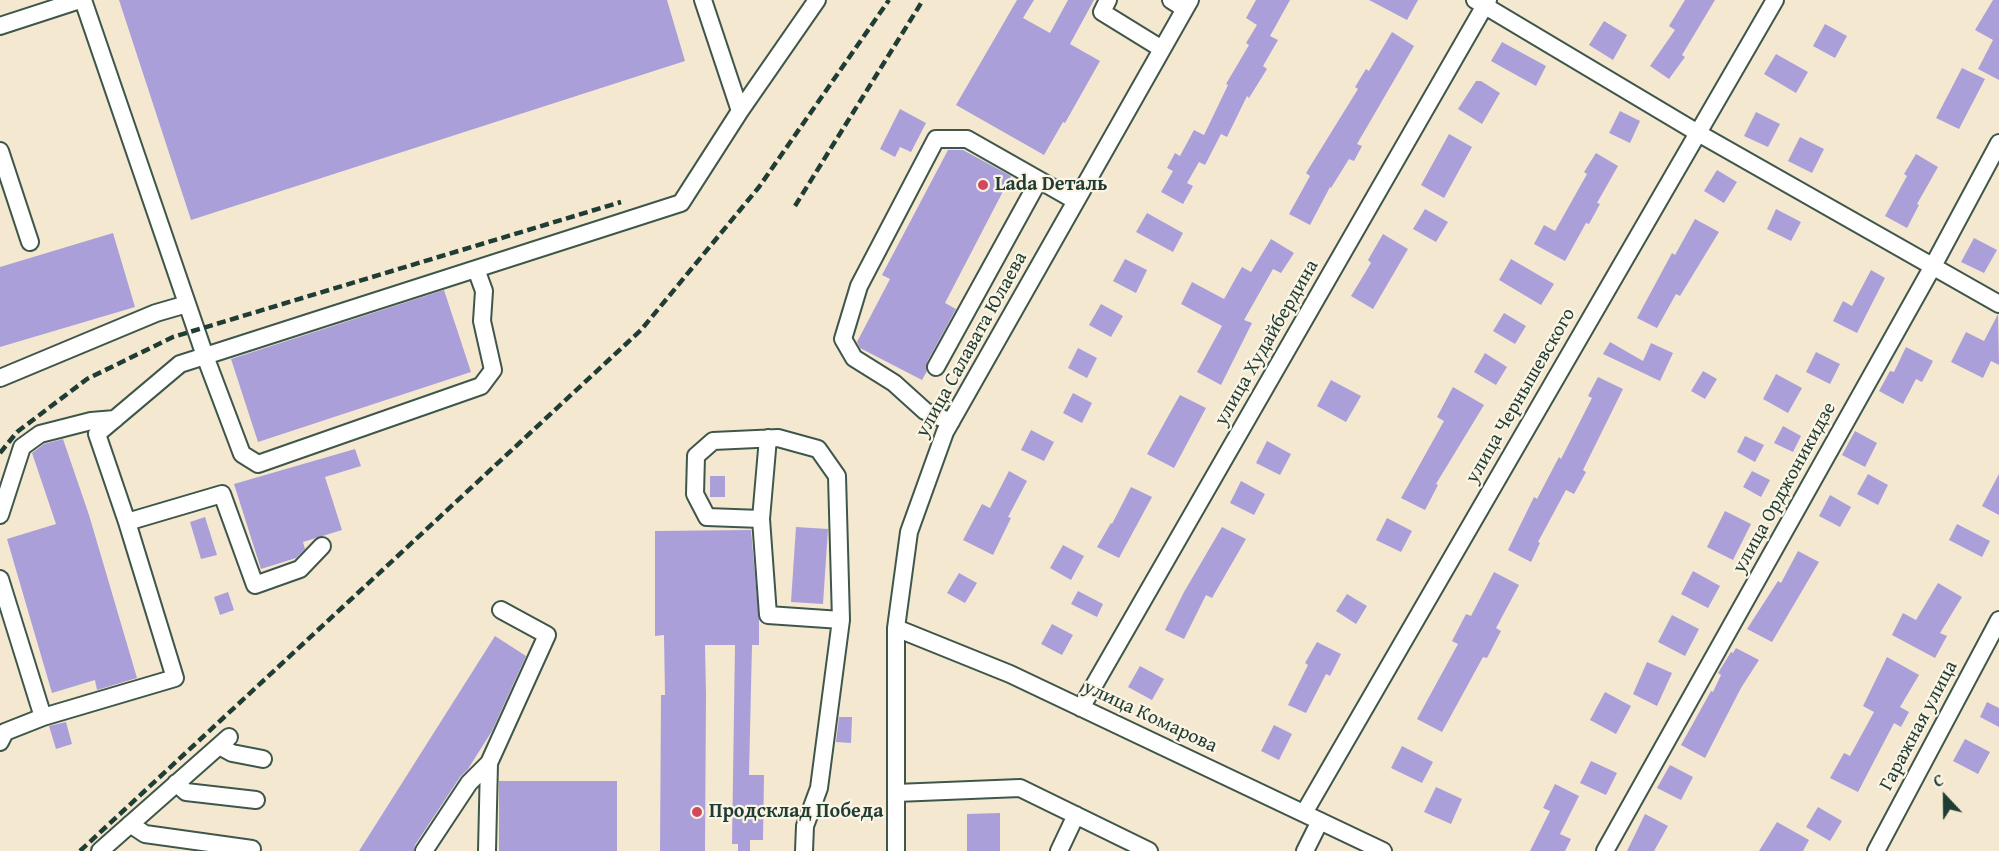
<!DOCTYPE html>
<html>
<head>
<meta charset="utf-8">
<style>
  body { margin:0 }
  #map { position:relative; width:1999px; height:851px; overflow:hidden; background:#f4e9d0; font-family:"Gentium Book Plus",serif }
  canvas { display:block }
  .north { position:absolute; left:1915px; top:767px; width:60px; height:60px; -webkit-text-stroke:4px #fcf5e5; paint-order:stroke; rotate:338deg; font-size:16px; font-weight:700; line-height:24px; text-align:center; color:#1f3d34 }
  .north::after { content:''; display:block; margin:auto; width:21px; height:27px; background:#1f3d34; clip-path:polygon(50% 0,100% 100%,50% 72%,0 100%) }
</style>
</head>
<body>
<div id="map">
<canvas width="1999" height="851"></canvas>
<div class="north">С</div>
</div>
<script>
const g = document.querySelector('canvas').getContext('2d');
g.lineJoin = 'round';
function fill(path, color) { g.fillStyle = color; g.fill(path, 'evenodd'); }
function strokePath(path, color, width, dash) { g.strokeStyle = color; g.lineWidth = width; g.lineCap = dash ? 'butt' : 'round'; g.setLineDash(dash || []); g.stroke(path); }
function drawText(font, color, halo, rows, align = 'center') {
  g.font = font + ' "Gentium Book Plus",serif'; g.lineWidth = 4.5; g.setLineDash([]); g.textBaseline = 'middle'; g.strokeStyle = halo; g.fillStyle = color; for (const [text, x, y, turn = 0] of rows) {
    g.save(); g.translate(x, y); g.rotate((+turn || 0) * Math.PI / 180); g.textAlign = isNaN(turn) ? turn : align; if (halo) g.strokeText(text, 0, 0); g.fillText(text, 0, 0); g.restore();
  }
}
const building = new Path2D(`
  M119 0H667L685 61 191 220Z
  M1017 0H1034L1023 18 1050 33 1068 0H1094L1070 44 1100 61 1065 123 1063 122 1044 155 956 105Z
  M1256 0H1290L1270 36 1278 40 1263 66 1267 69 1249 98 1247 96 1227 137 1221 134 1205 165 1199 162 1187 183 1193 186 1183 204 1161 192 1173 171 1167 168 1175 153 1180 156 1194 130 1204 135 1228 85 1226 84 1249 45 1246 43 1257 25 1246 18Z
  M1369 0H1418L1407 20Z
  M1685 0H1715L1682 55 1685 57 1669 79 1650 66 1675 30 1669 26Z
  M1993 0H1999V80L1978 69 1993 40 1975 30Z
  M1604 21 1627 35 1613 60 1589 45Z
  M1825 24 1847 36 1835 58 1813 46Z
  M1392 32 1414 46 1357 144 1362 146 1354 161 1349 159 1331 188 1330 187 1310 225 1289 214 1310 176 1306 173 1358 89 1355 87 1366 69 1369 71Z
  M1502 42 1546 66 1536 86 1491 61Z
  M1776 54 1808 72 1796 93 1764 74Z
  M1962 68 1985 79 1959 129 1936 118Z
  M1476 81H1481L1500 93 1482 124 1458 109Z
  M900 109 926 123 911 152 900 147 895 157 880 149Z
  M1620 111 1640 121 1630 143 1609 133Z
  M1756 112 1780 124 1768 147 1744 136Z
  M1449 134 1472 147 1444 198 1421 185Z
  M1800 137 1824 149 1812 173 1788 161Z
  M948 150H963L1011 176 945 303 956 309 927 362V371L922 380 860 348 857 342 890 279 882 275Z
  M1596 153 1618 166 1597 203 1600 204 1589 224 1586 223 1565 261 1534 244 1544 225 1555 231 1587 174 1584 172Z
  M1916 154 1938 167 1917 204 1919 205 1907 228 1885 216 1907 176 1904 174Z
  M1717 170 1737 182 1724 203 1704 191Z
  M1425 209 1448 222 1436 242 1413 229Z
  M1776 209 1801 222 1791 241 1767 229Z
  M1147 213 1183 233 1173 252 1136 232Z
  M1695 219 1719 232 1680 296 1676 294 1657 328 1637 318 1672 253 1675 255Z
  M113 233 135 307 0 347V267Z
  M1383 234 1408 249 1373 309 1351 296 1371 263 1368 260Z
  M1974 238 1997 250 1984 273 1961 262Z
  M1271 239 1294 253 1281 273 1273 269 1244 320 1252 323 1221 385 1197 372 1222 326 1181 304 1192 282 1224 299 1242 267 1251 272Z
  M1125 259 1147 270 1136 293 1113 281Z
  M1511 259 1554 284 1541 305 1499 280Z
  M1871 270 1885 278 1857 333 1833 321 1843 301 1852 306Z
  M444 290 471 372 258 442 231 359Z
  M1101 304 1123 316 1111 337 1089 325Z
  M1504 313 1526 326 1515 344 1493 331Z
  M1998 314 1999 365 1991 361 1983 378 1951 362 1966 332 1984 341Z
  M1610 342 1643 361 1651 343 1673 353 1660 381 1603 354Z
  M1906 347 1933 361 1922 382 1916 379 1903 404 1879 391 1890 371 1894 372Z
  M1078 348 1097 358 1087 378 1068 368Z
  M1816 352 1840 364 1830 384 1806 372Z
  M1485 353 1507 367 1496 385 1474 372Z
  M1703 371 1717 379 1705 399 1691 391Z
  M1776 374 1802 388 1788 413 1763 399Z
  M1598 377 1623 389 1583 470 1586 472 1574 494 1566 490 1538 542 1540 543 1531 562 1508 550 1534 497 1537 499 1559 457 1561 459 1592 398 1588 396Z
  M1331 380 1361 396 1346 422 1317 406Z
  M1453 387 1484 405 1436 484 1438 485 1425 510 1401 498 1444 421 1437 417Z
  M1073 393 1092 403 1082 423 1063 413Z
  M1180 395 1206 408 1174 468 1147 454Z
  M1783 426 1801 436 1793 452 1774 443Z
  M1031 430 1054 442 1044 461 1021 450Z
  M1855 431 1877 443 1865 467 1842 455Z
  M1745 436 1764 445 1755 462 1737 452Z
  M63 439 89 515 137 678 97 690 95 680 52 693 7 539 56 524 32 453 44 444Z
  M1267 441 1291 454 1280 475 1256 463Z
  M355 449 361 466 325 477 342 530 303 542 305 549 296 558 261 569 234 484Z
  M1009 471 1027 481 1008 517 1011 518 993 555 963 540 982 504 990 508Z
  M1752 471 1770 480 1761 497 1743 487Z
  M1868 474 1888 485 1878 505 1857 494Z
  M1999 474V515L1982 506Z
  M710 476H725V497H710Z
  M1241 481 1265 494 1254 515 1230 503Z
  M1131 487 1152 497 1119 558 1097 547 1111 523 1112 524Z
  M1830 495 1851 507 1840 527 1819 516Z
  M1725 511 1751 524 1733 560 1707 547Z
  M205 517 217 555 201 559 190 522Z
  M1387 518 1412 531 1401 552 1376 540Z
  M1957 524 1990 541 1982 557 1949 540Z
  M796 527 828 529 823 604 791 602Z
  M1222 527 1246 539 1212 598 1206 595 1184 639 1165 630 1184 592Z
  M751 530 759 619V645H752L749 775H764L763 840H750V851H738V844H732L735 645H705L706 695 705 851H660L661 695H665L664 635 655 636V531Z
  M1063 545 1084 556 1071 580 1050 568Z
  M1798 551 1819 562 1772 642 1747 629 1778 581 1781 583Z
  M1693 571 1720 586 1708 608 1681 594Z
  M1494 572 1519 585 1496 628 1501 631 1487 658 1483 657 1442 732 1417 719 1458 644 1452 641 1466 614 1471 616Z
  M959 573 977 583 965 603 947 593Z
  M1938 583 1962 597 1940 633 1947 636 1935 658 1892 635 1903 613 1916 620Z
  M1078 591 1103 604 1097 617 1071 604Z
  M228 592 234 610 220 615 214 597Z
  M1347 594 1367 606 1356 624 1336 611Z
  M1672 615 1699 629 1685 656 1658 642Z
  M1052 624 1073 635 1062 655 1041 644Z
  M495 636 526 656 492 731 468 769 460 777 415 845 414 851H359Z
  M1317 642 1341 654 1330 676 1326 674 1306 713 1288 705 1308 665 1305 663Z
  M1736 648 1759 660 1741 688 1705 758 1681 745 1711 691 1713 692 1721 675 1718 673 1731 652 1733 653Z
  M1887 657 1919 675 1900 707 1909 712 1901 727 1894 723 1858 792 1830 778 1844 753 1850 756 1874 712 1863 706Z
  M1647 662 1672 673 1657 706 1633 694Z
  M1140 666 1164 679 1152 700 1128 687Z
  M1605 692 1631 706 1616 734 1590 720Z
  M1987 702 1999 708V727L1980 717Z
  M839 717H852L851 743 836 742Z
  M66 722 72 744 56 749 49 726Z
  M1274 725 1292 734 1279 760 1261 751Z
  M1965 739 1990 752 1978 774 1953 761Z
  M1402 746 1433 762 1422 783 1391 768Z
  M1591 761 1617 773 1606 795 1580 783Z
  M1670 765 1693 777 1681 800 1657 788Z
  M499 781H617V851H499Z
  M1555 784 1579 796 1560 834 1571 839 1565 851H1530L1550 811 1543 808Z
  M1436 787 1462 799 1451 824 1424 812Z
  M1818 807 1842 821 1830 841 1806 827Z
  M1000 813V851H967V814Z
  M1645 814 1668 826 1654 851H1627Z
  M1777 822 1809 840 1803 851H1759Z`);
const minor = new Path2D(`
  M83 0 205 356 180 364 97 434 127 522 222 494 255 585 300 569 322 546
  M703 0 740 111 817 0
  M1108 0 1102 12 1162 49
  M1171 0 1185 9
  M1475 0 1698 133 1999 304
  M0 26 80 0
  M0 151 30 242
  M476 269 484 291 482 321 493 370 481 386 258 464 242 454 205 356 681 203 740 111
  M936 367 1039 180
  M0 378 156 313 187 304
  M951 422 925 411 894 383 854 358 843 339 859 286 936 139H967L1076 201
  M768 438 761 519 707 517 695 494 696 456 713 441 778 438 818 449 837 476 841 620 819 788 805 826 804 851
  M0 515 22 447 40 434 91 421 115 419
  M761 519 768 615 841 620
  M0 579 43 717 175 678 127 522
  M896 628 1010 674 1383 851
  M1081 708 1488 0
  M0 742 5 732 43 717
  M219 746 232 753 263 759
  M176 783 186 792 256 800
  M896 793 1020 788 1149 851
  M1304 813 1775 0
  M130 824 145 834 252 849
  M100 851 229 737
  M424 851 469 783 489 763
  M487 851 489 763 547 635 501 610
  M896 851V628L909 532 945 432 1190 0
  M1059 851 1076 815
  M1305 851 1320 821
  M1605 851 1933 266 1999 143
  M1876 851 1999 620`);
const rail = new Path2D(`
  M795 206 923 0
  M0 453 17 432 87 379 173 337 621 202
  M80 851 641 330 759 187 889 0`);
const markers = [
  [983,185,6,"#d1495b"],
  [697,812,6,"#d1495b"]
];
const poiNames = [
  ["Lada Dеталь",995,185],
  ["Продсклад Победа",709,812]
];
const streetNames = [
  ["улица Худайбердина",1267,343,-60],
  ["улица Салавата Юлаева",972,345,-61],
  ["улица Чернышевского",1521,396,-60],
  ["улица Орджоникидзе",1785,488,-61],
  ["улица Комарова",1150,717,25],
  ["Гаражная улица",1919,726,-62]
];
fill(building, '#aa9fd9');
strokePath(minor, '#3f574b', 20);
strokePath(minor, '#fff', 16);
strokePath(rail, '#1f3d34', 4.5, [9, 4.5]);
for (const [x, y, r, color] of markers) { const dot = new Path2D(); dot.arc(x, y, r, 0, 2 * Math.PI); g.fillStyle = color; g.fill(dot); strokePath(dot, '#fcf5e5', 2); }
drawText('bold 20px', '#1f3d34', '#fcf5e5', poiNames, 'left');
drawText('20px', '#1f3d34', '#fcf5e5', streetNames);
</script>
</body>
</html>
